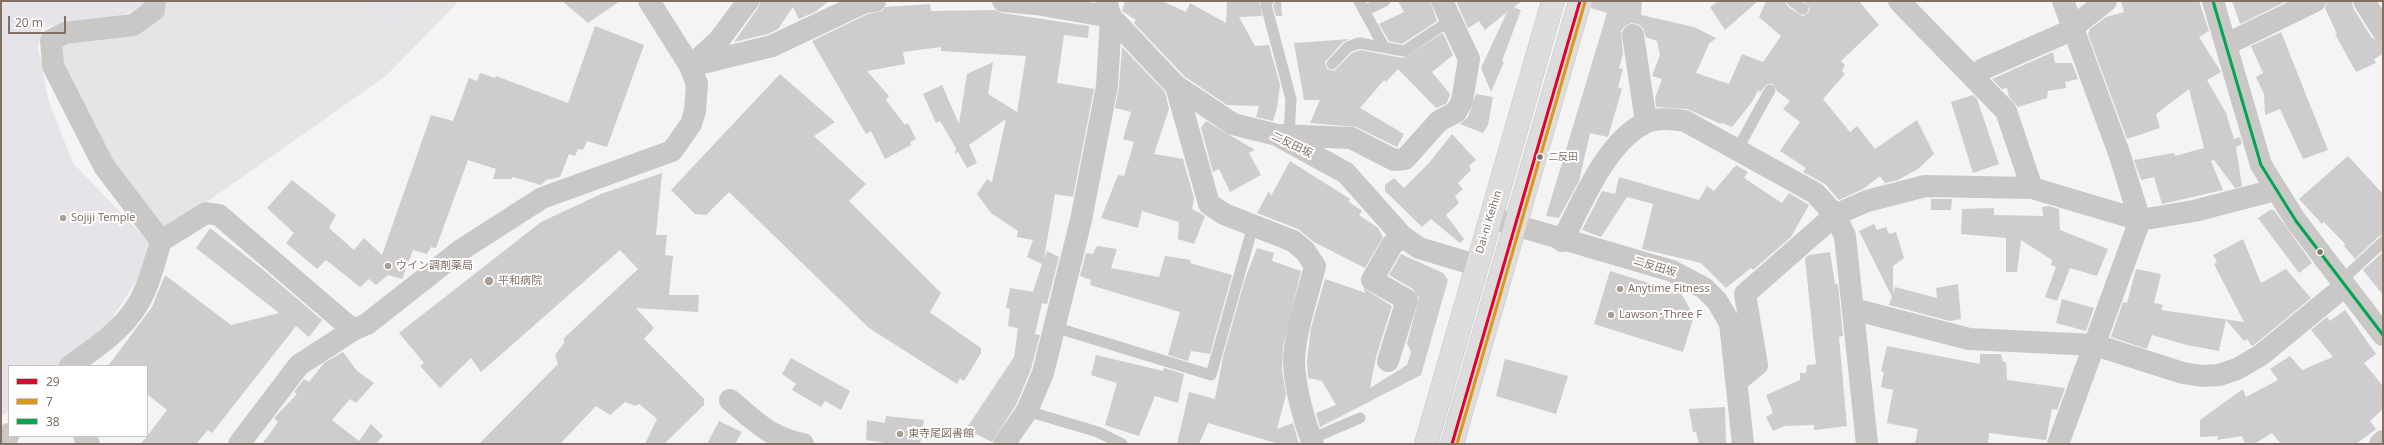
<!DOCTYPE html>
<html>
<head>
<meta charset="utf-8">
<style>
  body { margin:0 }
  #map { position:relative; width:2384px; height:445px; overflow:hidden; background:#f4f4f5; font-family:"Noto Sans",sans-serif }
  canvas { display:block }
  .frame { position:absolute; inset:0; border:2px solid #846f65; pointer-events:none }
  .legend { position:absolute; left:8px; top:365px; width:140px; height:72px; box-sizing:border-box; background:#fff; border:1px solid #cec5c1; margin:0; padding:5px 7px; list-style:none; font-size:12px; color:#846f65 }
  .legend li { display:flex; align-items:center; gap:8px; height:20px }
  .legend b { width:20px; border:1px solid #cec5c1 }
  .scale { position:absolute; left:8px; top:16px; width:58px; height:18px; box-sizing:border-box; border:2px solid #846f65; border-top:0; padding-left:5px; font-size:12px; line-height:14px; white-space:nowrap; color:#846f65; -webkit-text-stroke:3px #fff; paint-order:stroke }
</style>
</head>
<body>
<div id="map">
<canvas width="2384" height="445"></canvas>
<div class="frame"></div>
<ul class="legend">
<li><b style="height:5px;background:#e4002b"></b>29</li>
<li><b style="height:5px;background:#da9819"></b>7</li>
<li><b style="height:5px;background:#00a651"></b>38</li>
</ul>
<div class="scale">20 m</div>
</div>
<script>
const g = document.querySelector('canvas').getContext('2d');
g.lineJoin = 'round';
function fill(path, color) { g.fillStyle = color; g.fill(path, 'evenodd'); }
function strokePath(path, color, width, dash) { g.strokeStyle = color; g.lineWidth = width; g.lineCap = dash ? 'butt' : 'round'; g.setLineDash(dash || []); g.stroke(path); }
function drawText(font, color, halo, rows, align = 'center') {
  g.font = font + ' "Noto Sans","Noto Sans JP",sans-serif'; g.lineWidth = 4; g.setLineDash([]); g.textBaseline = 'middle'; g.strokeStyle = halo; g.fillStyle = color; for (const [text, x, y, turn = 0] of rows) {
    g.save(); g.translate(x, y); g.rotate((+turn || 0) * Math.PI / 180); g.textAlign = isNaN(turn) ? turn : align; if (halo) g.strokeText(text, 0, 0); g.fillText(text, 0, 0); g.restore();
  }
}
const built = new Path2D(`
  M162 1H459L386 76 164 232 109 161 62 68 56 45 133 34Z`);
const green = new Path2D(`
  M1 1H145L146 4 110 21 60 24 42 28 38 47 49 102 73 163 148 241 143 271 101 335 57 366H9V409L4 415 1 413Z
  M361 1H416L391 29Z`);
const building = new Path2D(`
  M562 1H620L588 23Z
  M760 1H829L815 12 799 19 793 7 778 29 768 34 734 42 758 8Z
  M1125 1H1162L1186 12 1190 3 1226 23 1227 1 1260 2 1262 16 1239 17 1255 46 1269 45 1280 85 1277 108 1273 121 1256 117 1259 106 1227 105 1184 76 1134 23 1136 20 1122 11Z
  M1398 1H1430L1437 21 1402 44 1389 41 1379 24 1404 12Z
  M1456 1H1522L1514 7 1521 10 1502 61 1504 62 1491 92 1481 68 1507 12 1485 30 1479 21 1468 28Z
  M1592 1H1642L1641 15 1694 27 1716 38 1709 44 1696 73 1729 84 1742 54 1763 62 1781 36 1759 17 1766 1H1785L1788 7 1803 16 1808 13 1810 9 1804 1H1859L1879 25 1841 61 1845 65 1842 71 1845 74 1823 99 1850 132 1857 126 1875 149 1917 120 1934 154 1918 169 1898 180 1885 183 1880 176 1863 189 1839 200 1825 184 1803 172 1806 168 1780 151 1800 122 1783 109 1790 101 1777 91 1773 84H1767L1760 92 1758 90 1752 102 1732 127 1722 123 1721 124 1687 109 1656 107 1655 98 1662 79 1652 76 1660 55 1657 41 1646 37 1643 28 1638 24 1631 23 1625 26 1621 31 1623 54 1619 68 1623 69 1618 87 1622 89 1608 137 1590 133 1579 181 1559 218 1546 216 1607 13 1591 8Z
  M1719 1H1758L1725 30 1710 7Z
  M2121 1H2199L2209 31 2199 37 2221 72 2207 80 2226 113 2234 139 2240 137 2242 144 2236 147 2242 186 2235 188 2214 160 2211 161 2223 190 2162 204 2154 177 2141 180 2134 160 2174 153 2175 156 2204 148 2189 89 2156 114 2160 128 2127 139 2088 34 2090 29 2106 17 2124 12Z
  M2232 1H2287L2240 24Z
  M2327 1H2352L2353 8 2372 38 2383 43V54L2374 59 2376 63 2356 72 2335 34H2337L2325 8Z
  M1275 2H1281L1282 16H1276L1273 6Z
  M930 4 931 11 995 10 1002 13 1089 26 1088 38 1064 35 1057 83 1094 89 1073 197 1055 194 1044 258 1047 251 1059 257 1047 304 1042 303 1035 334 1040 335 1031 369 1016 405 992 442 966 429 1014 357 1018 328 1008 326 1010 309 1006 308 1010 288 1033 292 1042 264 1027 257 1033 240 1017 237 1018 231 991 213 977 194 987 179 992 182 1006 119 969 145 977 163 967 168 958 152 955 155 956 148 940 121 936 123 923 94 942 85 959 124 967 74 993 62 988 94 1017 112 1026 56 941 51V47L903 52 905 64 867 71 889 96 886 100 905 125 908 123 916 139 910 142 911 145 885 159 871 131 866 134 812 41 868 14 882 11 885 7Z
  M595 26 644 45 607 147 587 141 583 150 578 149 575 156 569 154 560 177 546 180 541 185 513 177 511 179H493L496 169 468 160 436 248 431 247 427 254 413 250 402 279 388 275 376 285 369 279 360 287 326 260 317 269 286 243 294 233 267 208 292 180 336 215 329 228 354 250 364 238 382 255 431 115 453 121 469 78 477 81 480 73 495 78 496 76 568 103Z
  M2281 32 2328 150 2303 159 2280 109 2265 115 2264 94 2256 77 2263 73 2251 46Z
  M1443 33 1453 55 1432 72 1450 94 1447 103 1436 108 1398 69 1386 82 1384 80 1360 108 1404 134 1397 147 1356 127 1310 123 1320 100H1304L1294 43 1350 39 1343 42 1325 62 1327 69 1334 71 1352 53 1360 50 1403 58Z
  M1122 47 1165 92 1169 109 1154 154 1183 159 1194 198 1192 209 1205 216 1194 244 1178 239 1179 222 1142 211 1138 228 1101 218 1118 175 1124 176 1134 142 1123 139 1131 112 1115 108 1119 87Z
  M2053 52 2055 63H2072L2078 79 2065 82 2066 88 2048 91 2047 98 2018 107 2009 97 2007 88 2002 89 1992 79Z
  M780 74 835 122 814 136 866 184 849 201 941 293 930 312 928 311 981 348V353L964 381 960 378 957 384 869 328 729 192 706 215 695 214 671 190Z
  M1476 94 1493 97 1488 125 1483 133 1460 124 1468 117Z
  M1973 95 1977 99 1999 164 1973 173 1951 102Z
  M1206 121 1255 150 1249 153 1261 175 1230 192 1219 169 1213 172 1201 128Z
  M1452 134 1476 160 1469 166 1471 170 1458 183 1463 189 1455 196 1459 203 1446 215 1464 239 1460 243 1431 219 1422 227 1385 191V185L1394 178 1404 188 1429 163Z
  M2348 156 2383 194V235L2378 237 2355 259 2344 246 2345 244 2324 222 2322 224 2299 199Z
  M1290 161 1350 199 1348 201 1362 211 1359 215 1378 228 1383 237 1365 268 1314 242 1298 229 1257 213 1269 191 1271 196Z
  M1736 165 1748 172 1744 178 1782 203 1789 193 1809 205 1791 237 1753 270 1751 268 1726 288 1701 263 1642 249 1653 204 1627 197 1601 237 1582 230 1602 191 1615 194 1619 177 1699 200 1707 186 1714 191Z
  M662 173 656 235H667L665 255 673 256 669 295H699L698 312 636 308 654 328 644 339 704 399V405L664 444H645L657 419 639 404 635 406 625 402 610 415 596 406 560 444H479L558 364 555 355 564 343V338L638 269 620 250 481 372 471 358 440 388 420 366 424 363 399 333 541 222 601 194Z
  M1931 199H1952L1951 210H1931Z
  M2049 206 2059 209 2060 230 2108 249 2097 276 2070 268 2057 301 2045 297 2056 267 2051 265 2052 260 2021 240 2017 272H2006V238L1961 234 1962 209 1994 208V215L2043 216 2042 207Z
  M2270 210H2274L2312 263 2299 273 2258 218Z
  M1874 224 1877 230 1886 227 1889 234 1896 232 1904 258 1893 266V294L1895 287 1937 298 1936 288 1958 284 1961 319 1950 321 1889 305 1892 297 1859 231Z
  M210 228 261 268 322 320 309 337 296 326 212 433 208 430 196 444H141L167 410 147 394V366H108L152 307 165 275 231 325 279 313 196 248Z
  M2243 239 2261 283 2286 269 2311 298 2254 345 2252 346 2247 339 2244 341 2226 320 2219 351 2187 345 2152 335 2147 349 2111 337 2123 302 2127 303 2136 269 2161 274 2154 303 2163 305 2161 310 2244 322 2214 264 2217 262 2213 255Z
  M1097 246 1117 249 1111 268 1159 277 1165 256 1191 260 1190 263 1232 275 1210 354 1191 351 1188 361 1168 355 1180 312 1090 285 1091 280 1080 276 1086 253 1093 254Z
  M1257 248 1274 253 1272 261 1301 271 1283 347 1282 370 1286 395 1277 429 1293 423 1299 444H1279L1208 423 1199 444H1177L1189 392 1215 399 1223 357 1245 279Z
  M1830 252 1835 284H1838L1843 336 1839 337 1847 426 1814 430V425L1784 426 1773 431 1766 417 1773 413 1766 395 1800 380V373H1806L1807 365 1816 364 1805 258 1809 255Z
  M2383 252V295L2363 270Z
  M1401 254 1443 273 1448 280 1421 375 1320 427 1316 413 1336 405 1322 381 1308 378 1307 360 1311 328 1325 279 1366 293 1363 288 1392 306 1376 357 1370 388 1407 365 1411 352 1407 343 1419 298 1413 289 1389 275Z
  M1610 271 1681 293 1694 316 1683 352 1594 324Z
  M2062 299 2094 308 2086 331 2056 323Z
  M2345 310 2376 354 2364 363 2383 386V409L2370 421 2376 429 2356 444H2281L2272 433 2254 444H2245L2242 436 2217 440 2218 436 2200 437V420L2243 389 2246 397 2278 380 2270 369 2290 356 2302 370 2333 357 2311 330 2327 317 2330 321Z
  M1887 346 1980 364V354H2001L2003 362H2006L2007 380 2065 388 2057 410 2052 409 2046 440 1989 433 1988 444H1915L1918 429 1887 423 1893 390 1881 387 1884 372 1881 371Z
  M343 352 357 371 374 383 356 403 350 399 332 420 359 441 371 424 383 436 376 444H262L278 422 274 418 297 394 294 392 304 379 309 382 324 363Z
  M1096 355 1163 371 1164 368 1184 374 1178 403 1155 396 1139 436 1105 425 1117 383 1091 375Z
  M791 358 850 391 841 410 825 401 821 407 792 390 796 384 782 374Z
  M1505 359 1568 376 1556 414 1496 396Z
  M1725 407 1726 444H1699L1696 432H1693L1689 409Z
  M886 416 924 420 920 444H891L866 440 867 420 885 423Z
  M719 421 742 432 735 444H707Z`);
const service = new Path2D(`
  M1268 1 1266 5 1291 99 1289 135
  M1359 1 1384 47
  M1792 1 1803 9
  M1364 11 1385 1
  M1332 64 1348 47 1359 43 1404 51 1451 20
  M1737 150 1770 90
  M2341 281 2383 242
  M1054 327 1211 375 1253 226
  M1027 411 1098 432 1122 444
  M1311 439 1360 418`);
const minor = new Path2D(`
  M155 1 154 10 133 25 65 33 51 40 53 66 104 166 161 241
  M1003 1 1036 4 1111 17
  M1899 1 2006 111 2032 188
  M2364 1 2383 31
  M1111 17 1176 86 1233 124 1277 135 1346 173 1402 236 1419 248 1476 265
  M2073 27 2106 1
  M1633 35 1646 122
  M2227 44 2315 1
  M693 64 719 40 748 1
  M690 66 772 46 865 2 875 1
  M1975 79 1983 69 2074 29
  M1176 86 1209 204 1224 214 1293 241 1305 251 1315 266C1308 294 1295 332 1294 360 1294 385 1304 421 1313 444
  M1282 135 1351 138 1394 160 1405 159 1439 121 1456 112 1462 101 1469 59 1442 1
  M1562 241C1582 203 1606 142 1645 123 1656 117 1673 119 1685 121L1815 193 1835 215 1845 236 1867 444
  M1853 309 1969 339 2095 345 2183 373 2202 376 2219 375 2237 369 2261 355 2345 286
  M1388 361 1407 300 1372 280 1392 245 1402 236
  M70 366C100 345 132 324 146 288 152 273 156 257 161 241L206 213 219 215 353 330
  M1737 381 1757 365 1745 294 1835 215 1867 201 1925 186 2032 188 2140 220 2194 211 2275 190
  M730 400C755 421 770 438 803 444
  M84 436 89 444
  M4 444 9 434
  M239 444 299 365 353 330 367 324 461 250 542 198 672 151 691 124 695 111 697 84 690 66 649 1
  M1004 444 1027 411 1043 373 1081 220 1107 86 1111 17 1106 1
  M2058 444 2140 220 2119 153 2063 1
  M2380 444 2383 441`);
const tertiary = new Path2D(`
  M2213 1 2261 165 2296 221 2383 335
  M1491 218 1672 271 1704 288 1717 301 1730 323 1743 444`);
const trunk = new Path2D(`
  M1426 444 1553 1
  M1452 444 1580 1`);
const bus1 = new Path2D(`
  M1452 444 1580 1`);
const bus2 = new Path2D(`
  M1457 444 1585 2`);
const bus3 = new Path2D(`
  M2213 1 2261 165 2296 221 2383 335`);
const markers = [
  [1540,157,3.5,"#846f65"],
  [63,218,4,"#ab9e97"],
  [2320,252,3.5,"#846f65"],
  [388,266,4,"#ab9e97"],
  [489,281,5,"#ab9e97"],
  [1620,289,4,"#ab9e97"],
  [1611,315,4,"#ab9e97"],
  [900,434,4,"#ab9e97"]
];
const busNames = [
  ["二反田",1548,157]
];
const streetNames = [
  ["二反田坂",1292,145,26],
  ["Dai-ni Keihin",1489,222,-73],
  ["二反田坂",1655,267,17]
];
const poiNames = [
  ["Sojiji Temple",71,218],
  ["ウイン調剤薬局",396,266],
  ["平和病院",498,281],
  ["Anytime Fitness",1628,289],
  ["Lawson･Three F",1619,315],
  ["東寺尾図書館",908,434]
];
fill(built, '#e6e4e5');
fill(green, '#e6e4e9');
fill(building, '#cecccc');
strokePath(trunk, '#d2d1d1', 24);
strokePath(service, '#cac8c7', 11);
strokePath(minor, '#cac8c7', 22);
strokePath(tertiary, '#cac8c7', 22);
strokePath(trunk, '#dedddd', 22);
strokePath(bus1, '#e4002b', 3);
strokePath(bus2, '#da9819', 3);
strokePath(bus3, '#00a651', 3);
for (const [x, y, r, color] of markers) { const dot = new Path2D(); dot.arc(x, y, r, 0, 2 * Math.PI); g.fillStyle = color; g.fill(dot); strokePath(dot, '#fff', 1.5); }
drawText('10px', '#846f65', '#fff', busNames, 'left');
drawText('11px', '#846f65', '#fff', streetNames);
drawText('11px', '#846f65', '#fff', poiNames, 'left');
</script>
</body>
</html>
